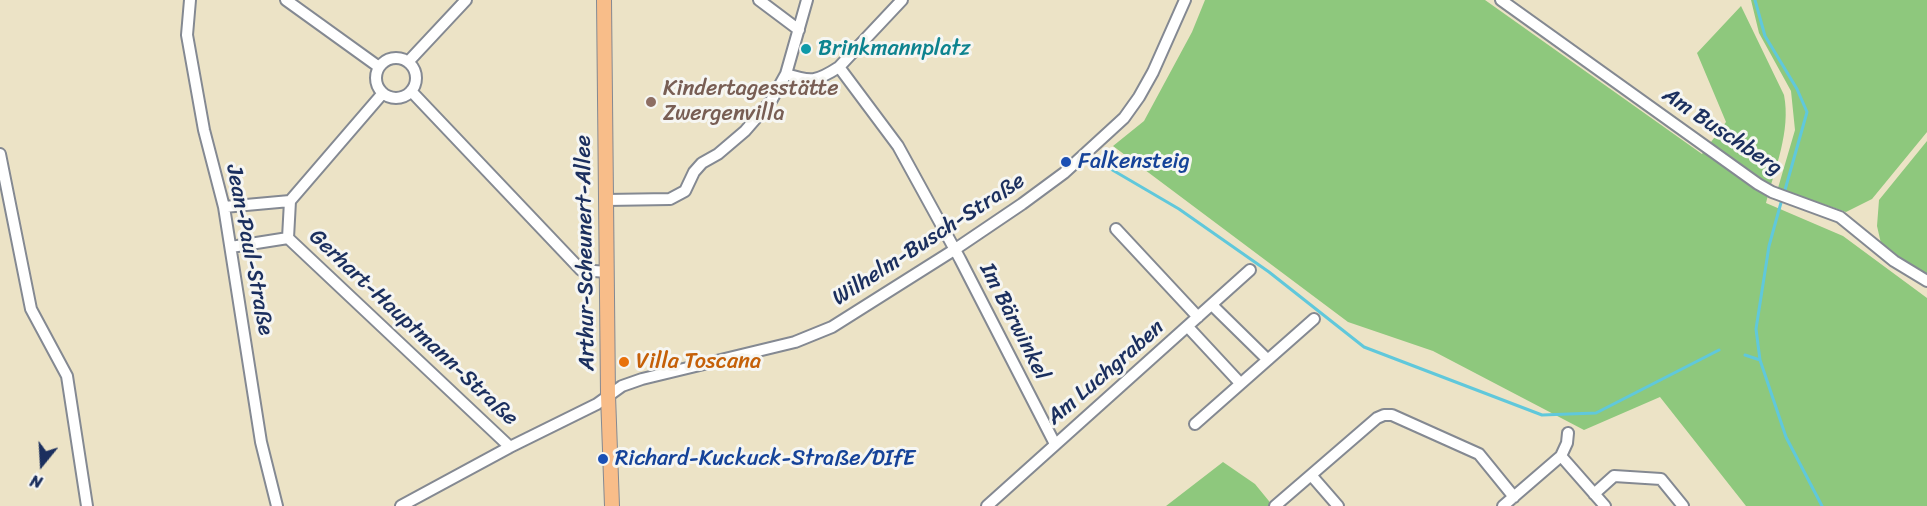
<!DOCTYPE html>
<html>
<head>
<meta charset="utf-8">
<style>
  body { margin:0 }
  #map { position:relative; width:1927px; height:506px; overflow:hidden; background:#ece3c6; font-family:Sriracha,sans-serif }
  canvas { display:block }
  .north { position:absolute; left:12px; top:434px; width:60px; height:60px; -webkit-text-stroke:4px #f6f6f2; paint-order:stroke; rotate:198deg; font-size:16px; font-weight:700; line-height:24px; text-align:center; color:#1b2f5e }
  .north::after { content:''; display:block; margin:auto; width:21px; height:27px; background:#1b2f5e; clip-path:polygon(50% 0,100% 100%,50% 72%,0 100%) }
</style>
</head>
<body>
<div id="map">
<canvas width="1927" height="506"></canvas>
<div class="north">N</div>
</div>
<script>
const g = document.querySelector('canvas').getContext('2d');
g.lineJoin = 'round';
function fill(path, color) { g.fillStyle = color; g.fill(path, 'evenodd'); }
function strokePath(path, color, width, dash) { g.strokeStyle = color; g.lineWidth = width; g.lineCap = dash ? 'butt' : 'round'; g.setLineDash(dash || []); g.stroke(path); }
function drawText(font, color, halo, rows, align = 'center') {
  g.font = font + ' Sriracha,sans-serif'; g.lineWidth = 6; g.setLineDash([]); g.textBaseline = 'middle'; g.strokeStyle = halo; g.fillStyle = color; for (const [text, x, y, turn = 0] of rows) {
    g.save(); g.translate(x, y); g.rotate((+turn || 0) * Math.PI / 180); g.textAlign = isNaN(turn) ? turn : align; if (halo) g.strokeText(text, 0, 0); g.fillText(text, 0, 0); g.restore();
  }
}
const green = new Path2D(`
  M1205 0H1485L1702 154 1726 122 1697 53 1741 6 1784 95C1791 131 1775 168 1766 203L1843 236 1927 298V506H1746L1660 397 1584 430 1433 351 1348 322 1113 146 1144 121 1192 32Z
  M1751 0H1927V132L1872 199 1846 212 1778 188 1795 130 1791 91 1759 33Z
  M1927 141V283L1883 252 1877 226 1879 200Z
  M1223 462 1255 484 1273 506H1166Z`);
const stream = new Path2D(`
  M1755 0 1765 36 1797 89 1807 112 1785 190
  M1109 168 1179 209 1269 272 1364 347 1542 415 1596 413 1719 350
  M1782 199 1769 246 1756 329 1760 360 1786 437 1822 506
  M1745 355 1760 360`);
const minor = new Path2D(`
  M190 0 187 35 204 130 224 207 261 442 277 506
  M286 0 379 67
  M759 0 799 30
  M1501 0 1758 184 1772 192 1840 217 1894 261 1927 281
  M376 78a20 20 0 1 1 40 0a20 20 0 1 1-40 0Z
  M408 62 466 0
  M839 67 898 146 960 259 1055 444
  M786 74C811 82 816 82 839 67L902 0
  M411 91 581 270 607 272
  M0 154 31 309 67 376 87 506
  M606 200 670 199 685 191 694 172 702 163 718 154 745 131 771 101 786 74 807 0
  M224 207 290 201 383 93
  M1116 229 1198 317
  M288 238 290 201
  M231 247 288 238 510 447
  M1212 305 1267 359
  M1188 327 1240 383
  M1195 424 1314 319
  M1561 456 1605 506
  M1594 494 1614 476 1661 479 1683 506
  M401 506 510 447 597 404 622 386 642 379 795 342 832 327 954 250 1022 204 1064 173 1124 118 1139 97 1153 72 1185 0
  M987 506 1250 270
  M1275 506 1311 475
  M1338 506 1311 475 1377 418 1384 415H1392L1479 454 1514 497
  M1503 506 1561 456 1567 443 1568 433`);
const major = new Path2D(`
  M604 0 608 395 612 506`);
const markers = [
  [806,49,6,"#0f9aa8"],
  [651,102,6,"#8d6e63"],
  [1066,162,6,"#1a4fb4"],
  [624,362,6,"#e8710a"],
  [603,459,6,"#1a4fb4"]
];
const cultureNames = [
  ["Brinkmannplatz",818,49]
];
const educationNames = [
  ["Kindertagesstätte",663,89],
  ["Zwergenvilla",663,114]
];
const streetNames = [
  ["Am Buschberg",1722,132,34],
  ["Wilhelm-Busch-Straße",929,240,-33],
  ["Jean-Paul-Straße",249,250,79],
  ["Arthur-Scheunert-Allee",586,253,-91],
  ["Im Bärwinkel",1014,322,63],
  ["Gerhart-Hauptmann-Straße",413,328,43],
  ["Am Luchgraben",1106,373,-41]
];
const transitNames = [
  ["Falkensteig",1078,162],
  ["Richard-Kuckuck-Straße/DIfE",615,459]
];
const foodNames = [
  ["Villa Toscana",636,362]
];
fill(green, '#8ec87d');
strokePath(stream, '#60c8db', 3);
strokePath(minor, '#848992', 14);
strokePath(major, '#848992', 16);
strokePath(minor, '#fff', 10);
strokePath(major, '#f8bd89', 14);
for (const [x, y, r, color] of markers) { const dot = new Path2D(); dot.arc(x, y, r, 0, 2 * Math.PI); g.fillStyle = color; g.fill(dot); strokePath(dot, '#f6f6f2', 2); }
drawText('22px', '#0d838f', '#f6f6f2', cultureNames, 'left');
drawText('22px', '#785e54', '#f6f6f2', educationNames, 'left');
drawText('22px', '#1b2f5e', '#f6f6f2', streetNames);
drawText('22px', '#164399', '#f6f6f2', transitNames, 'left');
drawText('22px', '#c56008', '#f6f6f2', foodNames, 'left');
</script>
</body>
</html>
